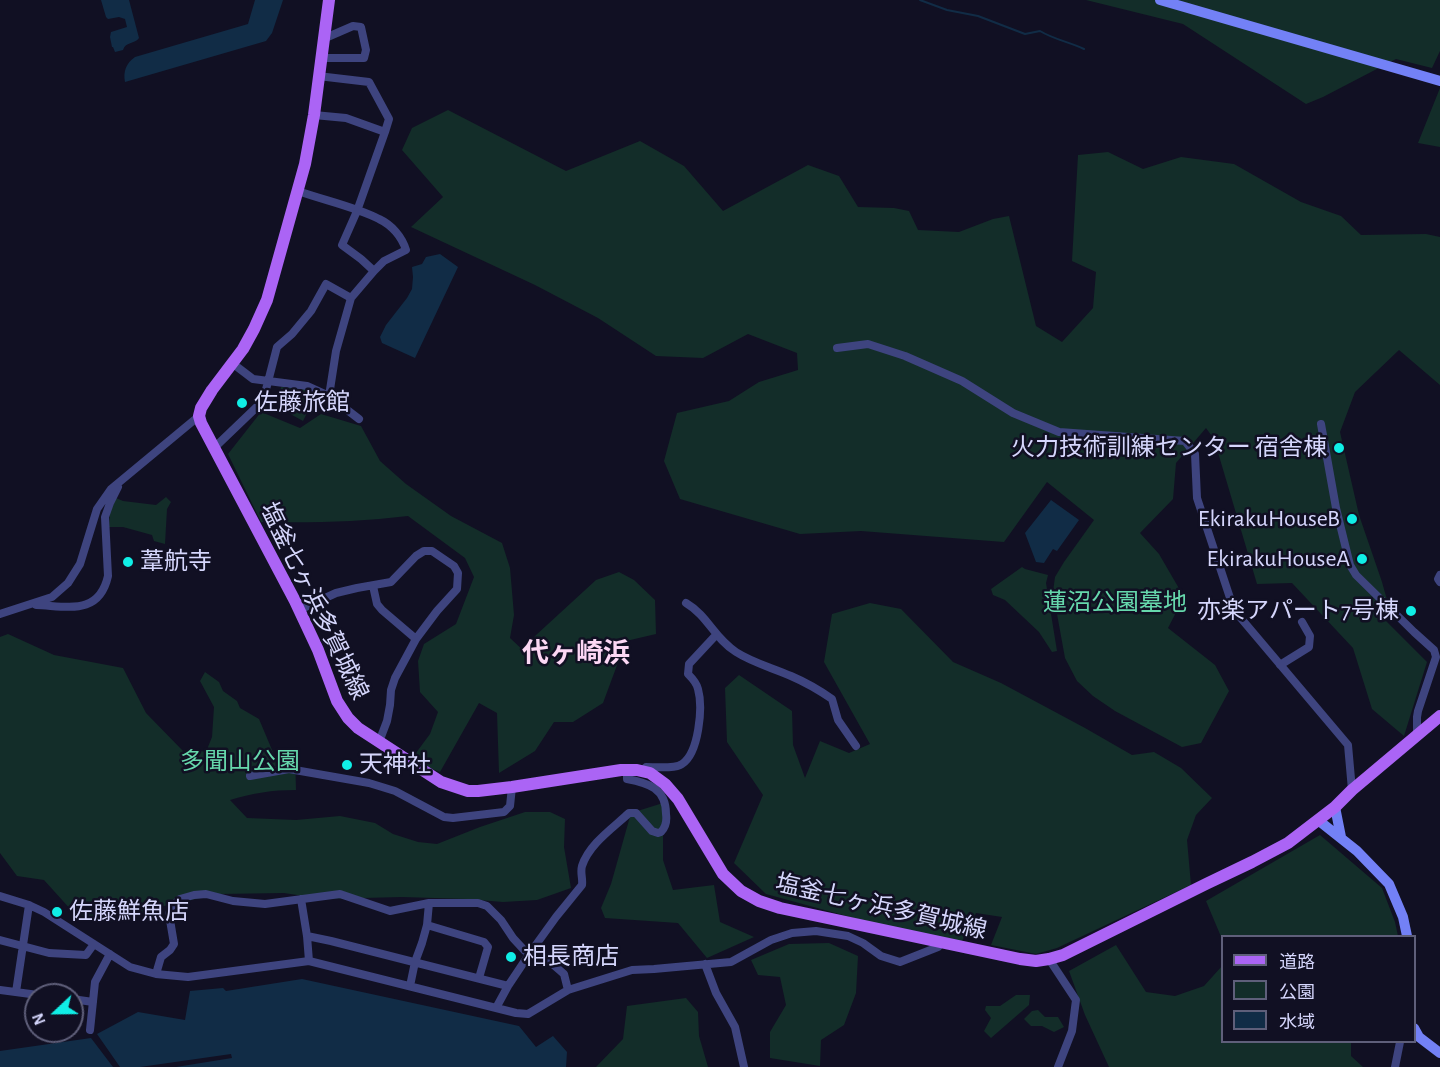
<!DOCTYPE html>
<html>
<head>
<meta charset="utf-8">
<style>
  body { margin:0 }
  #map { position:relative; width:1440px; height:1067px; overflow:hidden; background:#111023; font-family:"Alegreya Sans","Noto Sans JP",sans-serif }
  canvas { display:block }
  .legend { position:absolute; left:1221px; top:935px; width:195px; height:108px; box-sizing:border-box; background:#111023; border:2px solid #5f5f7a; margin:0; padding:8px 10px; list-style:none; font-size:18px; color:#d5d6fc }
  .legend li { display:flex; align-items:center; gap:12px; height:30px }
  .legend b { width:30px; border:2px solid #5f5f7a }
  .north { position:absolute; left:24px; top:983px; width:60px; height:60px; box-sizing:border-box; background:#111023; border:2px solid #5f5f7a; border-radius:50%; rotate:248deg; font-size:16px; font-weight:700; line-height:24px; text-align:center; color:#d5d6fc }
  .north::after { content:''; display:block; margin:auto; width:21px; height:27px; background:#10eee6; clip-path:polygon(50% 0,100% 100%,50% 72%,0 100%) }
</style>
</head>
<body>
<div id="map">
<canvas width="1440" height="1067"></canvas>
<ul class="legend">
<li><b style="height:8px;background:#ab64f5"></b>道路</li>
<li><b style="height:16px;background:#132d29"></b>公園</li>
<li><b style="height:16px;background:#112c46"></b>水域</li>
</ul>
<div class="north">N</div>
</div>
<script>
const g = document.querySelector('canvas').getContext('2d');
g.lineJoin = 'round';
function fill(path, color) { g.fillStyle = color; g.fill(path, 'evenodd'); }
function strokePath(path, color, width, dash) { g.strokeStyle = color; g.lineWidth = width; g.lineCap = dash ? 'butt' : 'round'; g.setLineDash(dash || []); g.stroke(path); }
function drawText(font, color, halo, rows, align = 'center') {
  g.font = font + ' "Alegreya Sans","Noto Sans JP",sans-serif'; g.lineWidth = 5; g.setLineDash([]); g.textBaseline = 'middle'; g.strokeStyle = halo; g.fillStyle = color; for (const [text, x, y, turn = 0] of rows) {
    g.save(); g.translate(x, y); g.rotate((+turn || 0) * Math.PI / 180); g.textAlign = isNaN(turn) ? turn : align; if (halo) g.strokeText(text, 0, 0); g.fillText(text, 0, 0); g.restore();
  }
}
const green = new Path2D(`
  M1086 0H1440V51L1432 68 1396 59 1323 97 1306 104 1183 24Z
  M1440 88V147L1418 143Z
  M448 110 566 171 640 141 684 166 723 211 808 165 839 176 858 207 894 208 909 211 918 230 959 232 993 219 1009 216 1036 326 1062 342 1093 308 1096 272 1072 261 1078 155 1108 152 1143 169 1181 157 1234 164 1301 202 1341 216 1361 235 1426 234 1440 237V385L1399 350 1355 392 1340 432 1359 515 1382 582 1389 607 1382 617 1427 662 1404 736 1372 709 1353 648 1292 583 1257 584 1214 439 1206 428 1176 463 1173 499 1140 533 1159 554 1184 597 1168 628 1215 665 1229 691 1201 743 1182 747 1115 711 1093 696 1077 681 1065 658 1053 592 1055 577 1064 562 1094 520 1047 482 1004 542 861 531 800 534 680 499 664 461 677 413 729 401 759 382 798 370 797 353 748 334 703 358 656 356 598 318 535 285 411 227 443 197 402 150 412 128Z
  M281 387 302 388 317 393 303 421 285 411 289 401 279 397Z
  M261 412 300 428 321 414 361 426 380 461 406 484 451 516 502 543 510 568 514 615 510 638 525 652 535 636 596 580 619 572 634 580 655 600 656 634 626 641 603 703 573 722H554L535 751 499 773 497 713 479 703 440 772 410 761 430 734 438 712 420 692 418 661 424 644 456 624 474 577 465 558 408 516C359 522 311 523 261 522L228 454Z
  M166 497 171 502 167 509 165 544 154 541 152 535 123 527H109L110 511 116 498 123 501 156 505Z
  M1022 567 1025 569 1048 575 1046 583 1057 651 1052 652 1039 632 1005 600 993 595 991 589Z
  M870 603 901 609 953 662 1001 683 1085 728 1132 755 1154 752 1181 768 1212 798 1196 815 1187 840 1191 885 1057 948 1036 954 991 945 1002 917 976 913 961 943 905 932 766 894 734 863 763 795 727 742 725 688 739 675 792 711 793 745 805 778 820 741 849 753 870 744 824 662 832 614Z
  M8 634 54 655 123 668 146 713 183 751 191 749 206 752 212 737 214 707 200 681 205 672 219 682 223 691 237 701 240 708 259 719 275 757 295 755 296 790C271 790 254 793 230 800L247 818 296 820 340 816 375 823 393 834 418 842 437 844 480 827 525 812H550L565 819 564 847 571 888 537 900 503 902 467 899 402 897 323 899 284 893 219 894 155 908 123 921 93 922 72 911 44 880 17 876 0 853V637Z
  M663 803V860L673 890 714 885 720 922 754 937 707 958 678 923 605 918 601 908 611 884 631 813Z
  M1320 835 1382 888 1395 922 1398 936H1222V939L1206 901Z
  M829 943 858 956 856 993 844 1025 821 1040 820 1066 770 1058V1032L786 1005 780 977 758 975 751 960 789 944Z
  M1116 945 1146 992 1175 996 1204 986 1222 966V1042H1351V1056L1363 1067H1109L1085 1015 1069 971Z
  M1016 995H1030L1029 1005 991 1038 984 1031 991 1018 985 1010 986 1006H1000Z
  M686 998 698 1012 699 1036 708 1067H596L623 1039 627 1006Z
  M1038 1010 1045 1017H1058L1064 1027 1054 1032 1042 1026H1031L1024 1019 1032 1011Z`);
const water = new Path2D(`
  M101 0H129L139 38C135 44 125 42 123 50L115 52 113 47H112L110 37 111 32 127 27 125 19 119 17 108 19 106 17Z
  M255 0H283L272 33 266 41 125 82C123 72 126 63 135 57L248 24Z
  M440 254 458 267 415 358 382 343 380 337 386 325 407 298 412 289 413 277 412 267 422 264 426 257Z
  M1051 500 1079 520 1057 551 1053 549 1044 563 1036 562 1025 533Z
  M302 979 519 1026 536 1047 553 1036 567 1052 566 1067H176L232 1058 231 1054 140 1067H120L97 1034 138 1012 185 1020 190 991 223 988 226 991Z
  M91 1038 113 1067H0V1051Z`);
const stream = new Path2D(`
  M920 0 947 10 978 16 1025 34 1040 31C1053 39 1069 42 1084 49`);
const street = new Path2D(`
  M321 58H364L366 50 361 27 353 26 323 39
  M318 76 369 82 389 119 385 132
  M314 115 346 118 385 132 357 211 342 245 361 259 374 271
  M298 191C323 200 356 207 379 219 392 225 402 237 406 250L384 261 374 271 351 298 336 351 329 396
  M837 348 868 344 905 356 962 381 1013 413 1059 432 1185 441 1195 454 1197 498 1234 610 1348 745 1352 790
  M232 363 253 379 307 386 329 396 359 419
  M1321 424 1336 508 1350 565 1356 575 1414 632 1434 650 1436 657 1418 711 1417 717V735
  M214 448 263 401 277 347 292 334 311 311 326 284 351 298
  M1440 575 1438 579 1440 582
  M373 586 377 604 382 610 416 639
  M686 603C708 616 714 638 736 652 753 663 773 668 791 676 805 682 819 690 832 699L838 720 856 746
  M36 605C67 606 99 616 108 576L105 517 110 503 118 487
  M299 610 336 593 357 588 391 582 416 556 424 551H432L454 566 458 573 457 589 437 611 416 639 395 678 391 690 390 705 387 721 379 742
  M0 614 52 597 68 583 80 564 97 509 111 489 199 416
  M1280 665 1309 647 1310 636 1302 622
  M644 769 646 767C655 767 675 769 682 764 699 753 703 707 698 689 697 684 692 678 688 674L689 664 716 635
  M250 776 289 769 369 783 395 791 444 817 453 818 504 812 510 806 512 787
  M0 896 29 905 44 912 130 967 156 974 188 977 309 961 516 1013 528 1014 568 990 632 970 654 969 731 962 771 940 792 933 816 931 848 936 863 943 881 956 900 962 938 947 941 943
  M301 899 307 936 309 961
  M427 925 484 942 488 947 479 978
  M307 936 331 941 508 986
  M0 940 49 953 86 955 94 944
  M1049 959 1076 1000 1072 1031 1058 1067
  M705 964 716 993 735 1027 744 1067
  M156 974 161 957 170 950 174 944 169 914 171 907 180 899 194 895 206 894 233 901 265 904 340 894 390 911 429 903H478L487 906 501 920 513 938 525 951 530 953 508 986 496 1008
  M410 986 415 962 422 943 427 925 429 903
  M0 990 38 995
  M568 990 564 974 549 961 530 953 556 917 582 885C583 878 580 873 582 866 589 844 613 828 629 813H636L652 831 658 833 661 832C666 827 667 821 666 814 666 788 648 783 627 779V769
  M16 992 29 905
  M72 999 93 1002
  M90 1030 95 982 110 954
  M1395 1067 1400 1042`);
const secondary = new Path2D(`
  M1160 0 1440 81
  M1335 807 1341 837
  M1318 820 1357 851 1389 884 1403 917 1407 936
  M1414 1028 1419 1037 1440 1053`);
const primary = new Path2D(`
  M329 0 314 115 305 164 267 300 254 329 243 349 212 390 201 408 199 416 201 423 295 601 318 650 337 701 348 718 358 728 441 782 468 791H478L512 787 621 770H637L650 773 665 784 678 799 723 874 741 891 759 901 780 908 1020 959 1036 961 1049 959 1063 955 1206 884 1252 862 1288 843 1335 807 1352 790 1440 716`);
const markers = [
  [242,403,6,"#10eee6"],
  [1339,448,6,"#10eee6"],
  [1352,519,6,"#10eee6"],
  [1362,559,6,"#10eee6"],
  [128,562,6,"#10eee6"],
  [1411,611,6,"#10eee6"],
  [347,765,6,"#10eee6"],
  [57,912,6,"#10eee6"],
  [511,957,6,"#10eee6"]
];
const poiNames = [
  ["佐藤旅館",254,403],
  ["火力技術訓練センター 宿舎棟",1327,448,"right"],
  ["EkirakuHouseB",1340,519,"right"],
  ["EkirakuHouseA",1350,559,"right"],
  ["葦航寺",140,562],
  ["亦楽アパート7号棟",1399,611,"right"],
  ["天神社",359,765],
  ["佐藤鮮魚店",69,912],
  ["相長商店",523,957]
];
const streetNames = [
  ["塩釜七ヶ浜多賀城線",314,601,64],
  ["塩釜七ヶ浜多賀城線",881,907,13]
];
const parkNames = [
  ["蓮沼公園墓地",1115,603],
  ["多聞山公園",240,762]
];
const quarterNames = [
  ["代ヶ崎浜",576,654]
];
fill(green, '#132d29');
fill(water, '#112c46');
strokePath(stream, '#112c46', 2);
strokePath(street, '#3e447f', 8);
strokePath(secondary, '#7381f6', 10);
strokePath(primary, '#ab64f5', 12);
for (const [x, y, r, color] of markers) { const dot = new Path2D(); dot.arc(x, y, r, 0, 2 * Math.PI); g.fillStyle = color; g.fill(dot); strokePath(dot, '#111023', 2); }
drawText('24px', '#d5d6fc', '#111023', poiNames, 'left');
drawText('24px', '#d5d6fc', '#111023', streetNames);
drawText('24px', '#66d8ac', '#111023', parkNames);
drawText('bold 27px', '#fcd7f4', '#111023', quarterNames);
</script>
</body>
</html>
